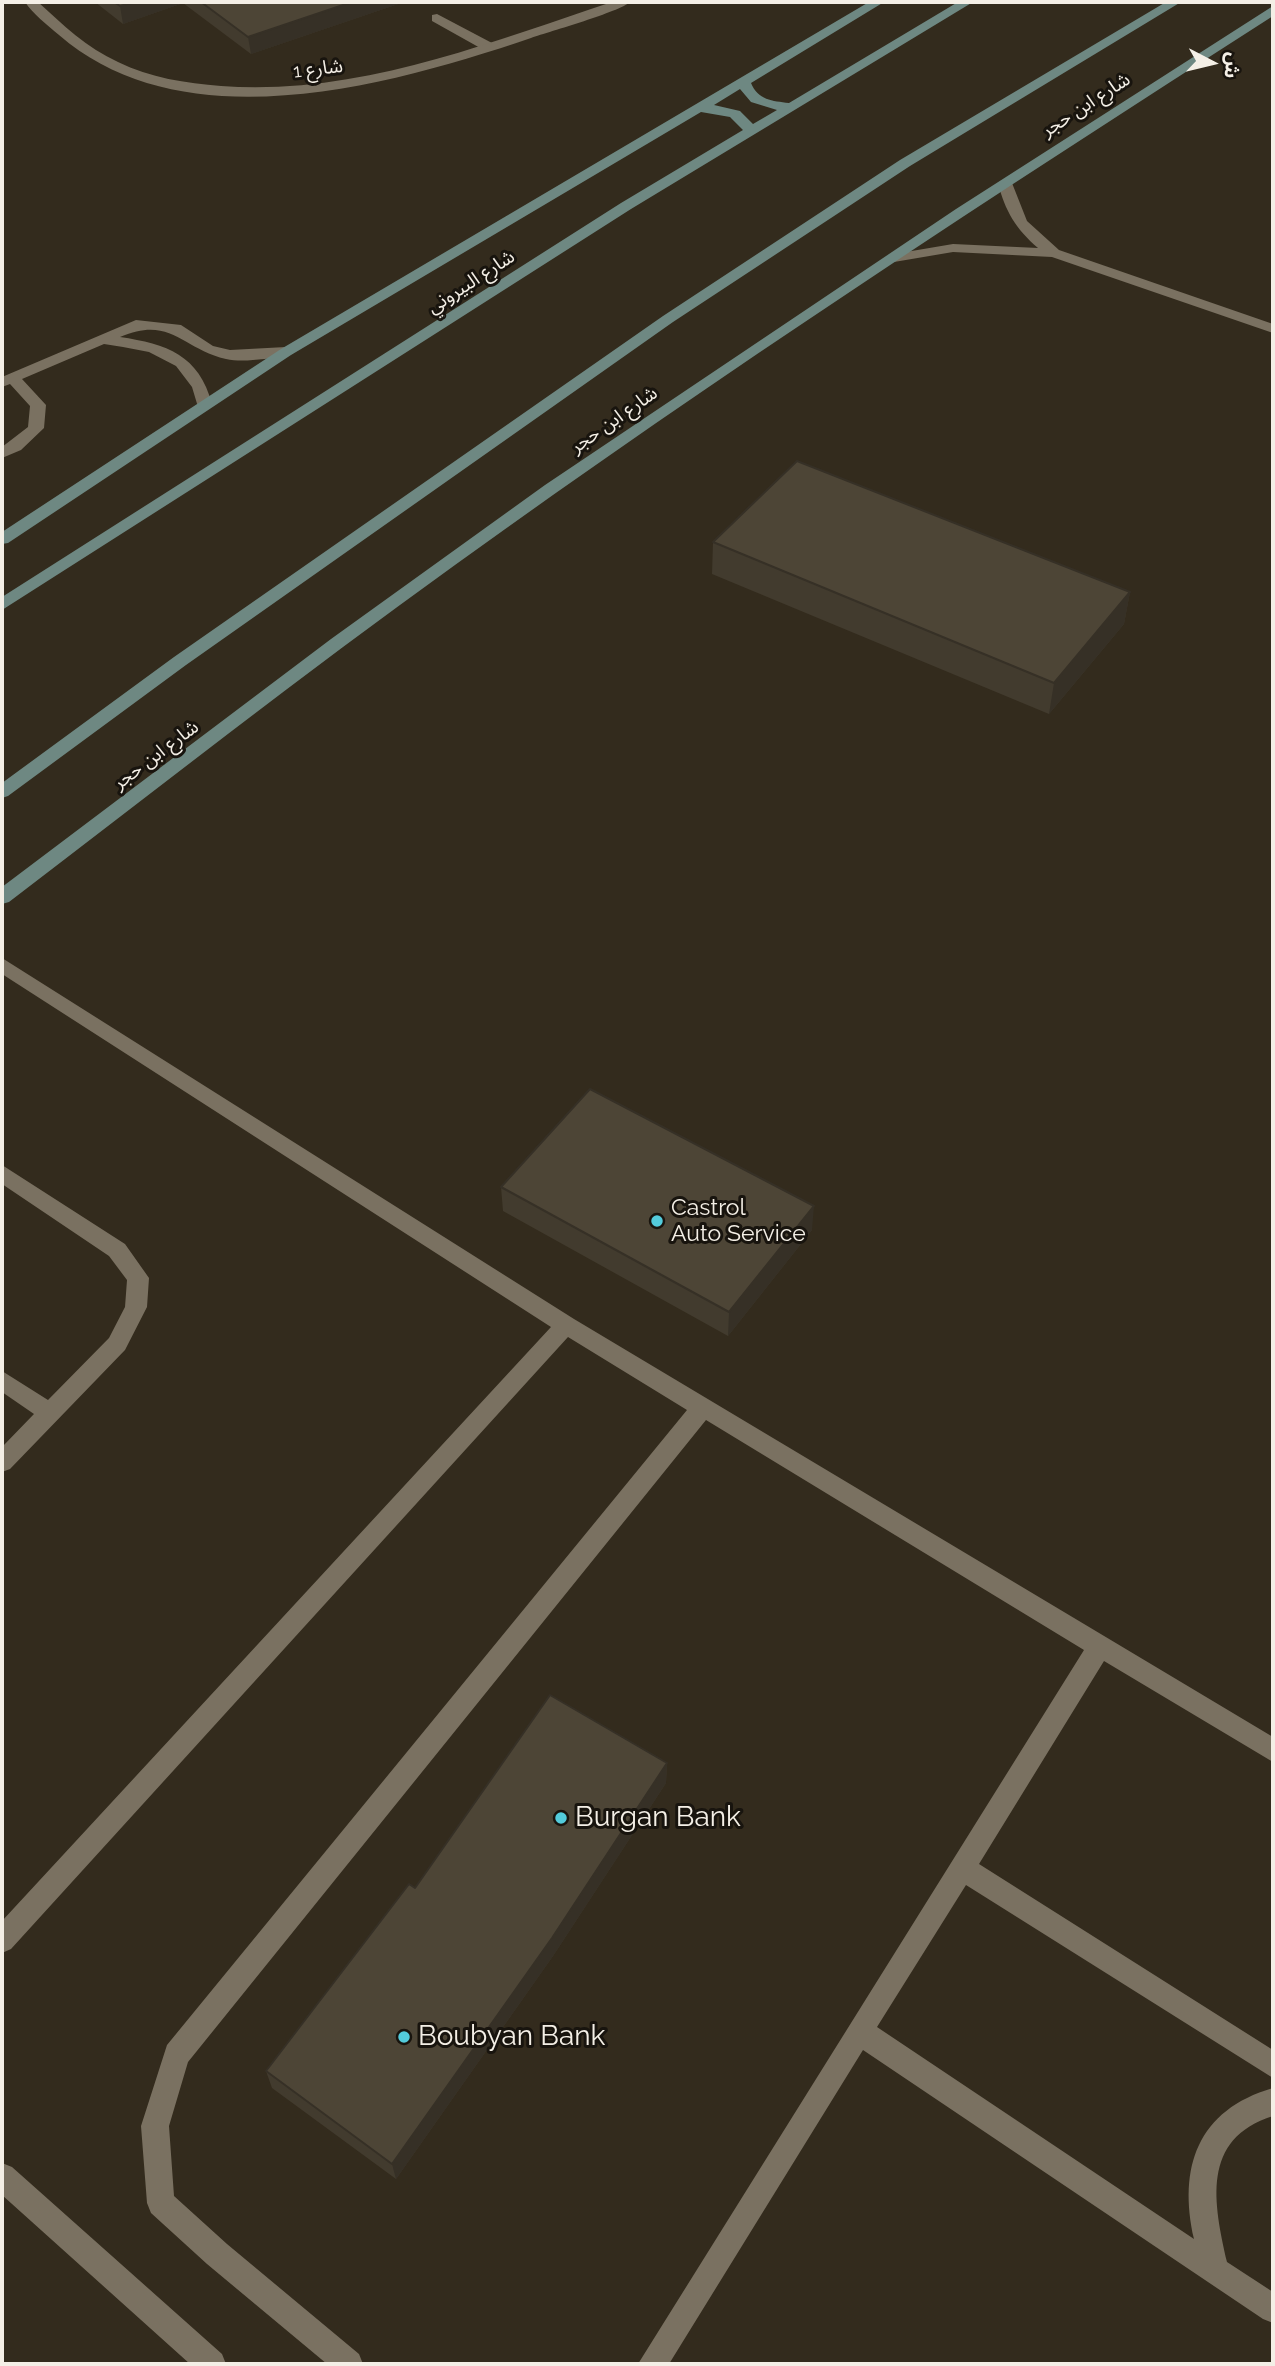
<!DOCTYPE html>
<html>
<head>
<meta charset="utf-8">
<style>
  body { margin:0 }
  #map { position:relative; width:1275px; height:2366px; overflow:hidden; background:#332b1d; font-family:Raleway,"Noto Sans Arabic",sans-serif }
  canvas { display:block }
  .frame { position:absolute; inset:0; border:4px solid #f4efe6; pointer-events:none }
  .north { position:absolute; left:1177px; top:28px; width:70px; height:70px; -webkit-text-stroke:5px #18140e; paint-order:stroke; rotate:97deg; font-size:19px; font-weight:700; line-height:28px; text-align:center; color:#f4efe6 }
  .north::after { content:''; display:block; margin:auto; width:24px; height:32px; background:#f4efe6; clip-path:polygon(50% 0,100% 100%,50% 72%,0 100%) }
</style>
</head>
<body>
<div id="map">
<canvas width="1275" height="2366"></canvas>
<div class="frame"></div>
<div class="north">ش</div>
</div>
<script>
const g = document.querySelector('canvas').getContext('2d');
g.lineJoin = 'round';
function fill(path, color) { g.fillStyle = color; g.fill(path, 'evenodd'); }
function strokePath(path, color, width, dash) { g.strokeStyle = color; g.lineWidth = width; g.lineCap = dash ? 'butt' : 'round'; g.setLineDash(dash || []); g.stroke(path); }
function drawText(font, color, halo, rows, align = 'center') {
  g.font = font + ' Raleway,"Noto Sans Arabic",sans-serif'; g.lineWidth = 6; g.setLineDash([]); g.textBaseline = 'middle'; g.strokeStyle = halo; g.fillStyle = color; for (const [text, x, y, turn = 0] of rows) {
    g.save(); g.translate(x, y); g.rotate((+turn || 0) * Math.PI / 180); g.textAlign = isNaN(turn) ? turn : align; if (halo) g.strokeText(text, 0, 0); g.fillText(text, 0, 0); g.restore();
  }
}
const lane = new Path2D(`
  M437 14 492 43 494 46 492 49H482L432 21V15Z
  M1005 179 1012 183 1027 221 1059 250 1273 324V333L1052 257 953 252 894 262 887 258 894 254 953 244 1038 248C1016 229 1005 211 998 183Z
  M136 320 181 325 213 346 230 350 286 347 294 352 286 357C267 358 244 363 226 359 182 349 171 315 120 337 167 344 199 355 212 404L210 407H198L192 387 176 366 149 352 123 347 104 344 22 379 46 405 44 428 21 450 2 458V447L28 427 30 406 10 384 2 387V377Z
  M2 958 574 1319 1273 1737V1762L1104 1661 979 1864 1273 2050V2078L966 1885 877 2027 1194 2239C1178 2168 1197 2110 1273 2088V2116C1200 2139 1214 2204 1227 2262L1273 2292V2323L1263 2319 863 2050 669 2364H638L1084 1650 706 1420 188 2062 169 2126 174 2196 227 2244 359 2354 363 2364H327L207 2264 151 2213 147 2203 141 2126 167 2045 687 1410 568 1337 11 1949 2 1953V1921L551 1327 2 974Z
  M2 1165 125 1244 149 1278 147 1307 125 1350 10 1469 2 1472V1447L34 1414 2 1392V1371L48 1400 109 1338 125 1307 127 1280 109 1256 2 1184Z
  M2 2163 12 2167 222 2354 226 2364H190L2 2195Z`);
const street = new Path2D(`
  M25 2H38C63 25 87 48 118 62 150 78 186 83 221 86 357 96 485 44 612 2H630C619 12 551 31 531 38 392 85 184 144 59 35 47 25 33 14 25 2Z`);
const secondary = new Path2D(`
  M869 2H884L751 83C758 100 772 101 789 103L958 2H973L631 209 2 610V597L621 203 743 130 730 117 701 112 291 355 8 543 2 544V532L281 349ZM740 89 751 102 777 110 753 124 740 111 714 105Z
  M1166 2H1181L910 166 673 322 186 665 8 796 2 798V783L174 657 663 316 900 160Z
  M1273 6V16C997 193 721 373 455 565 303 674 157 789 9 902L2 904V887L331 639 545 485 956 209Z`);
const wall = new Path2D(`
  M95 2H404L251 54 183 3 123 24Z
  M713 542 1130 592 1124 624 1049 714 712 574Z
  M501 1187 812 1230 728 1336 503 1211Z
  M667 1763 666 1783 553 1956 396 2179 272 2088 266 2071 415 1888Z`);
const shadedWall = new Path2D(`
  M134 2H183V3L123 24 120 6Z
  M352 2H404L251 54 248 37Z
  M1130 592 1124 624 1049 714 1054 683Z
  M814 1206 812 1230 728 1336 729 1312Z
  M667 1763 666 1783 553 1956 396 2179 392 2164Z`);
const building = new Path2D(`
  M114 2H134L120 6Z
  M201 2H352L248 37Z
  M797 461 1130 592 1054 683 713 542Z
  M590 1089 814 1206 729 1312 501 1187Z
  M550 1695 667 1763 552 1938 392 2164 266 2071 409 1884 415 1888Z`);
const markers = [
  [657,1221,7,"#53cbdb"],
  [561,1818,7,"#53cbdb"],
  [404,2037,7,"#53cbdb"]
];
const farStreetnames = [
  ["شارع 1",318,69,-7],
  ["شارع ابن حجر",1086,105,-33],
  ["شارع البيروني",471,282,-33],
  ["شارع ابن حجر",614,420,-35],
  ["شارع ابن حجر",156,755,-37]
];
const poiNames = [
  ["Castrol",671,1208],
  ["Auto Service",671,1234]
];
const nearPoinames = [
  ["Burgan Bank",575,1818],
  ["Boubyan Bank",418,2037]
];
fill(lane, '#7a7161');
fill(street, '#7a7161');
fill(secondary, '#6e8882');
fill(wall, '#423b2e');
fill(shadedWall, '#363026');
fill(building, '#4d4536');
strokePath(building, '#363026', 2);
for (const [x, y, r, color] of markers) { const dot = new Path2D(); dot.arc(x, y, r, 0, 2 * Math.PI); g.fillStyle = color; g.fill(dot); strokePath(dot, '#18140e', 2.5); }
drawText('19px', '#f4efe6', '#18140e', farStreetnames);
drawText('23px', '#f4efe6', '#18140e', poiNames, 'left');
drawText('28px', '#f4efe6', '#18140e', nearPoinames, 'left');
</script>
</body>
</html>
